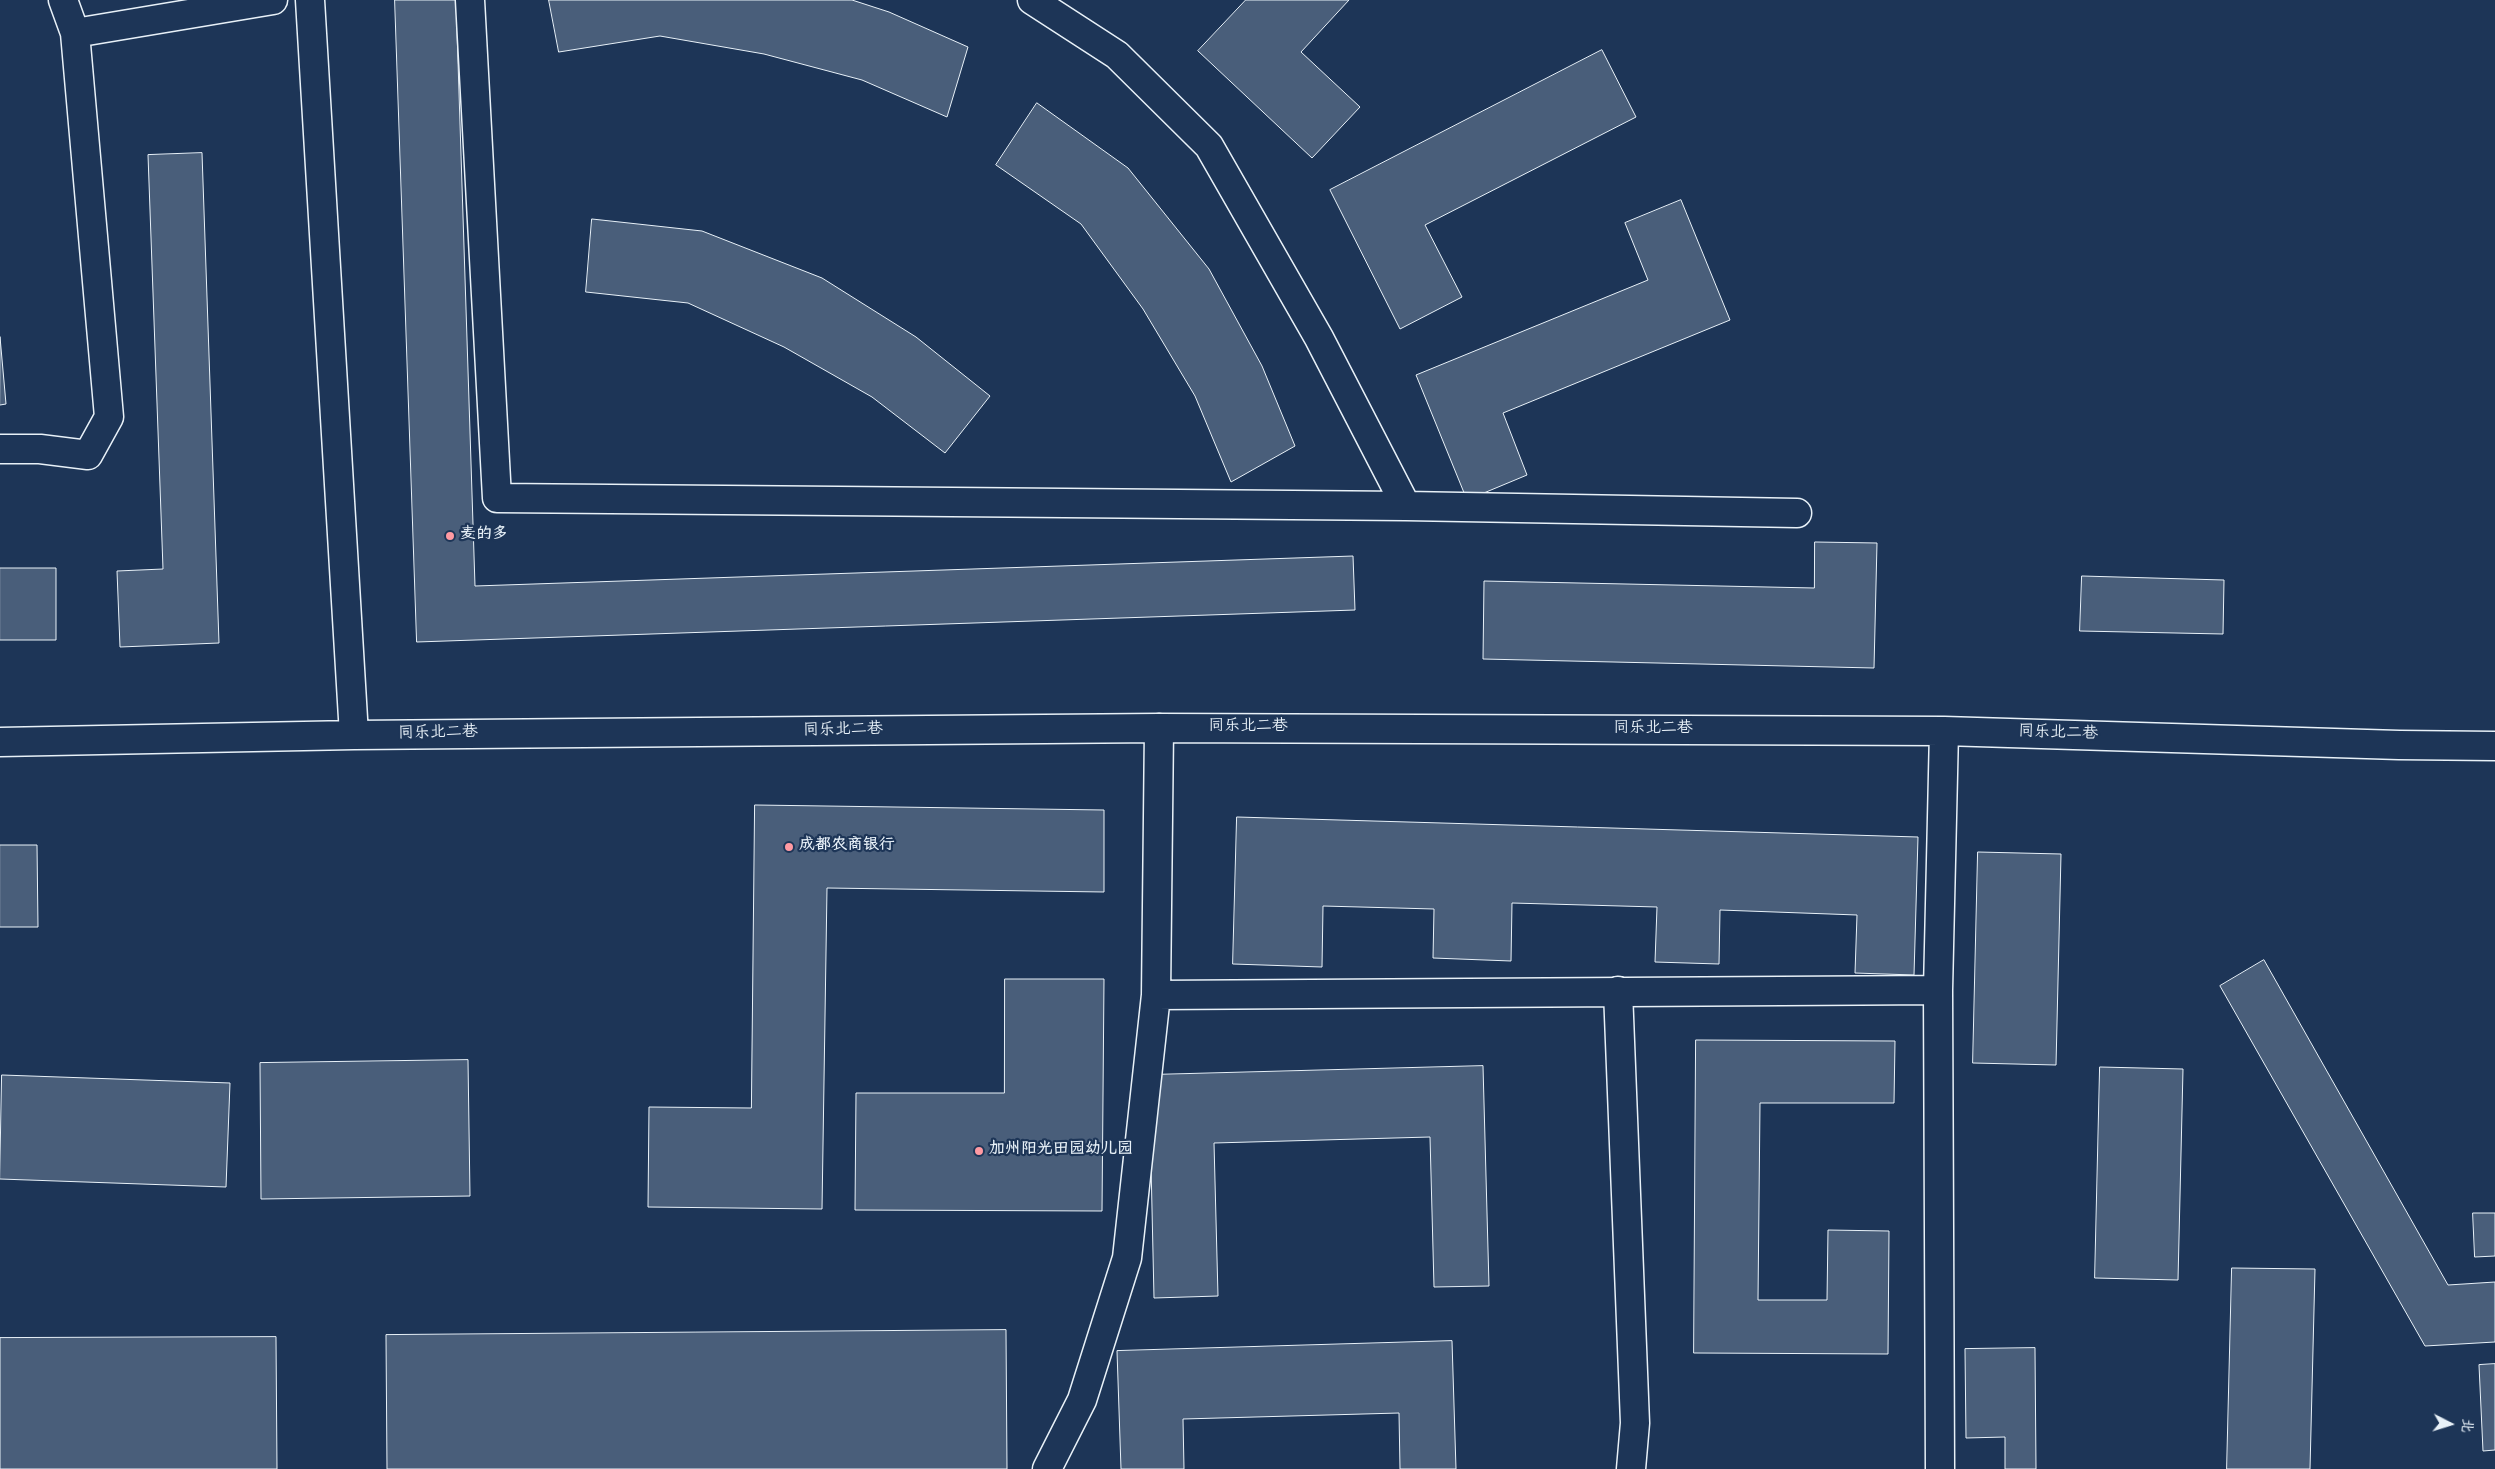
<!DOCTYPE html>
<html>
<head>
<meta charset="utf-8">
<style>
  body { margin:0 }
  #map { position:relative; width:2495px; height:1469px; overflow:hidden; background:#1d3557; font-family:"Gochi Hand","LXGW WenKai TC",sans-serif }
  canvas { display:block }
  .north { position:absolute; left:2425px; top:1399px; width:50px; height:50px; -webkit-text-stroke:4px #1d3557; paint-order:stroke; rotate:95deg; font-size:14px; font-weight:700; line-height:20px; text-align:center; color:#e8f1f8 }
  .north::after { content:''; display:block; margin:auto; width:18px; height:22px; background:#e8f1f8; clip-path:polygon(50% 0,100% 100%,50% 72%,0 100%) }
</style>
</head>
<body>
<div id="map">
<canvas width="2495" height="1469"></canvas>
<div class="north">北</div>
</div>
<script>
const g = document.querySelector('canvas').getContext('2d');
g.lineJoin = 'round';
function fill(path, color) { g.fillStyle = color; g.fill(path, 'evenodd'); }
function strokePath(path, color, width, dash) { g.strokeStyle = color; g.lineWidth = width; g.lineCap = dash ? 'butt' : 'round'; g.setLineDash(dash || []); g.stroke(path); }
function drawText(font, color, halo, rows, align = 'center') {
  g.font = font + ' "Gochi Hand","LXGW WenKai TC",sans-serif'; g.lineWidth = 4.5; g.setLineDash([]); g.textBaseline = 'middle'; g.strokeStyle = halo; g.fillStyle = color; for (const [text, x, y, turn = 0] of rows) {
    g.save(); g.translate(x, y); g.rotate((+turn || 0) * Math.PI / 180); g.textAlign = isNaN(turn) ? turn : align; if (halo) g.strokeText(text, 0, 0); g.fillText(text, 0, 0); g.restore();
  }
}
const building = new Path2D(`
  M395 0H456L475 586 1353 556 1355 610 417 642Z
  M549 0H852L889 12 968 47 947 117 862 80 764 54 660 36 559 52Z
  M1246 0H1349L1301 52 1360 107 1312 158 1198 51Z
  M1602 50 1636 117 1425 225 1462 297 1400 329 1330 190Z
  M1037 103 1128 168 1209 269 1262 366 1295 446 1231 482 1195 396 1143 309 1081 224 996 165Z
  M202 153 219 643 120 647 117 571 163 569 148 155Z
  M1681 200 1730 320 1503 413 1527 475 1467 500 1416 375 1648 280 1625 223Z
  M592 219 702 231 822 278 916 337 990 396 945 453 872 397 784 347 688 303 586 292Z
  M0 337 6 404 0 405Z
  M1815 542 1877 543 1874 668 1483 659 1484 581 1814 588Z
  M0 568H56V640H0Z
  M2082 576 2224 580 2223 634 2080 631Z
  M755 805 1104 810V892L827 888 822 1209 648 1207 649 1107 751 1108Z
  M1237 817 1918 837 1914 975 1855 973 1857 915 1720 910 1719 964 1655 962 1657 907 1512 903 1511 961 1433 958 1434 909 1323 906 1322 967 1233 964Z
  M0 845H37L38 927H0Z
  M1978 852 2061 854 2056 1065 1973 1063Z
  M2264 960 2448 1285 2495 1282V1342L2425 1346 2220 986Z
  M1005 979H1104L1102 1211 855 1210 856 1093H1004Z
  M1696 1040 1895 1041 1894 1103H1760L1758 1300H1827L1828 1230 1889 1231 1888 1354 1694 1353Z
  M468 1060 470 1196 261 1199 260 1063Z
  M1483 1066 1489 1286 1434 1287 1430 1137 1214 1143 1218 1296 1154 1298 1149 1075Z
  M2100 1067 2183 1069 2178 1280 2095 1278Z
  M2 1075 230 1083 226 1187 0 1179Z
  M2473 1213H2495V1256L2475 1257Z
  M2232 1268 2315 1269 2310 1469H2227Z
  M1006 1330 1007 1469H387L386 1335Z
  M276 1337 277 1469H0V1338Z
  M1452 1341 1456 1469H1400L1399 1413 1183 1419 1184 1469H1121L1117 1351Z
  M2035 1348 2036 1469H2005V1437L1966 1438 1965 1349Z
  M2495 1364V1450L2483 1451 2479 1365Z`);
const minor = new Path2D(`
  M63 0 75 33 273 0
  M310 0 354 735
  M470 0 497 498 1406 506 1797 513
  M1032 0 1117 55 1209 146 1319 338 1406 506
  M0 449H40L88 455 109 417 75 33
  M0 742 354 735 1159 728 1944 731 2399 745 2495 746
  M1618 991 1635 1423 1631 1469
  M1156 995 1938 990
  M1047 1469 1082 1400 1127 1258 1156 995 1159 728
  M1940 1469 1938 990 1944 731`);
const markers = [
  [450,536,5,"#ff9aa2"],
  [789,847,5,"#ff9aa2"],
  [979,1151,5,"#ff9aa2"]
];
const poiNames = [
  ["麦的多",460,536],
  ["成都农商银行",799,847],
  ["加州阳光田园幼儿园",989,1151]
];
const streetNames = [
  ["同乐北二巷",1248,728],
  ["同乐北二巷",1653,730],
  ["同乐北二巷",843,731,-1],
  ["同乐北二巷",438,734,-1],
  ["同乐北二巷",2058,734,2]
];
fill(building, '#495e7a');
strokePath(building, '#e8f1f8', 1);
strokePath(minor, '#e8f1f8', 31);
strokePath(minor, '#1d3557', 28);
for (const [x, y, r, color] of markers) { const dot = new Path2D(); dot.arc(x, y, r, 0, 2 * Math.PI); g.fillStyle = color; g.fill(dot); strokePath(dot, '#1d3557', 2); }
drawText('bold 16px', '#e8f1f8', '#1d3557', poiNames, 'left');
drawText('16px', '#e8f1f8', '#1d3557', streetNames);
</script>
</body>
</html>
